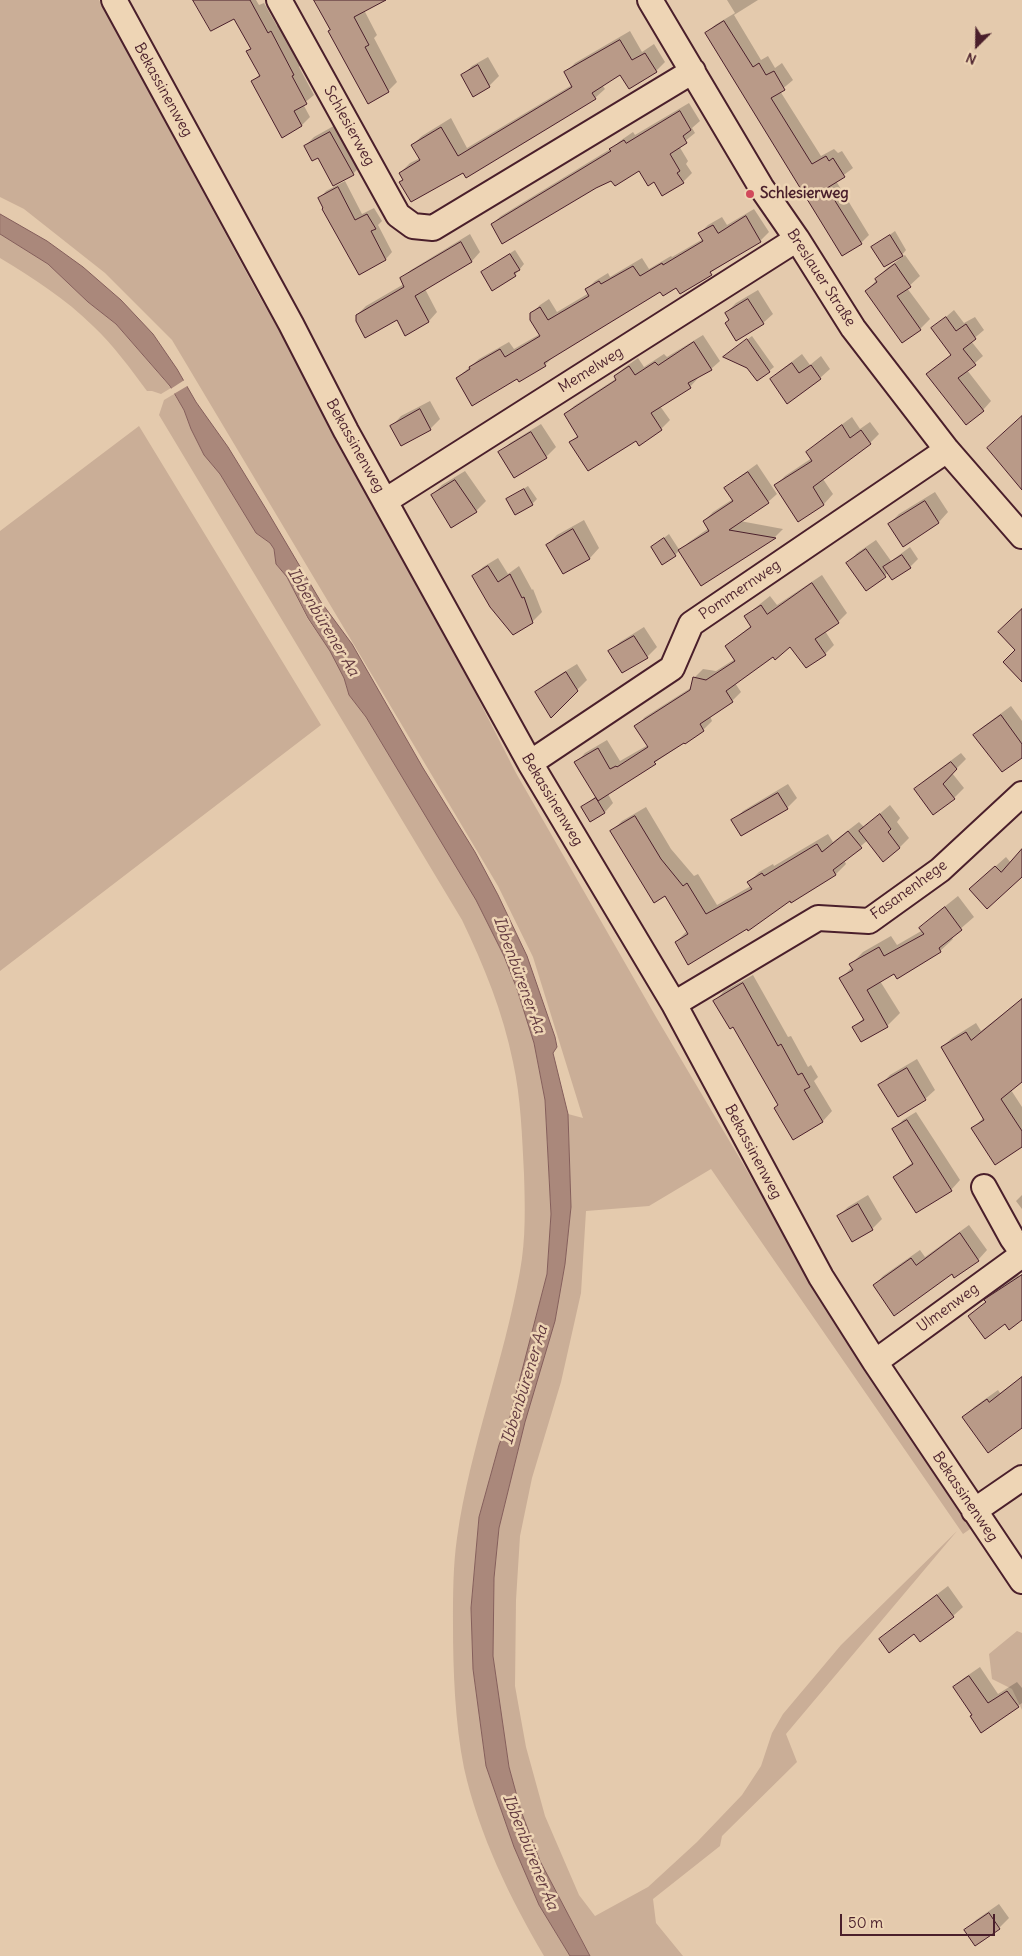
<!DOCTYPE html>
<html>
<head>
<meta charset="utf-8">
<style>
  body { margin:0 }
  #map { position:relative; width:1022px; height:1956px; overflow:hidden; background:#e4caad; font-family:Delius,sans-serif }
  canvas { display:block }
  .north { position:absolute; left:952px; top:20px; width:50px; height:50px; -webkit-text-stroke:4px #eed5b5; paint-order:stroke; rotate:203deg; font-size:14px; font-weight:700; line-height:20px; text-align:center; color:#4a1f2b }
  .north::after { content:''; display:block; margin:auto; width:18px; height:22px; background:#4a1f2b; clip-path:polygon(50% 0,100% 100%,50% 72%,0 100%) }
  .scale { position:absolute; left:840px; top:1914px; width:155px; height:22px; box-sizing:border-box; border:2px solid #4a1f2b; border-top:0; padding-left:6px; font-size:15px; line-height:18px; white-space:nowrap; color:#4a1f2b; -webkit-text-stroke:4px #eed5b5; paint-order:stroke }
</style>
</head>
<body>
<div id="map">
<canvas width="1022" height="1956"></canvas>
<div class="north">N</div>
<div class="scale">50 m</div>
</div>
<script>
const g = document.querySelector('canvas').getContext('2d');
g.lineJoin = 'round';
function fill(path, color) { g.fillStyle = color; g.fill(path, 'evenodd'); }
function strokePath(path, color, width, dash) { g.strokeStyle = color; g.lineWidth = width; g.lineCap = dash ? 'butt' : 'round'; g.setLineDash(dash || []); g.stroke(path); }
function drawText(font, color, halo, rows, align = 'center') {
  g.font = font + ' Delius,sans-serif'; g.lineWidth = 5; g.setLineDash([]); g.textBaseline = 'middle'; g.strokeStyle = halo; g.fillStyle = color; for (const [text, x, y, turn = 0] of rows) {
    g.save(); g.translate(x, y); g.rotate((+turn || 0) * Math.PI / 180); g.textAlign = isNaN(turn) ? turn : align; if (halo) g.strokeText(text, 0, 0); g.fillText(text, 0, 0); g.restore();
  }
}
const green = new Path2D(`
  M0 0H99L258 294 380 506 516 773 656 1017 813 1282 973 1527 963 1534 711 1169 649 1206 586 1211 581 1293 561 1382 532 1478 520 1536 516 1600 515 1686 526 1747 545 1816 579 1895 595 1916 648 1887 697 1842 742 1795 761 1766 772 1733 783 1714 841 1645 957 1531 786 1734 797 1762 722 1836 720 1846 653 1899 656 1923 683 1956H590L540 1861 521 1811 509 1767 493 1656 494 1578 499 1528 525 1422 555 1321 565 1264 571 1207 568 1114 583 1118 533 957 498 886 172 340 105 273 24 209 0 197Z
  M0 234 48 264 88 302 116 324 171 388 161 394 152 391H147C130 368 114 346 93 326 66 299 33 278 0 258Z
  M174 394 184 410 191 429 204 455 220 474 256 533 270 543 274 549 276 564 287 577 307 618 330 651 344 678 349 695 366 717 475 897 504 956 517 989 534 1043 545 1100 551 1214 547 1274 510 1417 499 1445 479 1517 471 1608 473 1669 486 1766 495 1792 514 1847 539 1905 570 1956H544C510 1898 479 1835 464 1768 455 1723 453 1670 453 1624 453 1595 453 1566 457 1538 470 1447 504 1361 520 1271 526 1239 525 1206 524 1174 522 1137 521 1098 513 1062 503 1012 484 966 462 920L159 415 164 400Z
  M139 426 321 725 0 971V531Z
  M1017 1631 1022 1633V1710L1012 1689 992 1679 989 1654Z`);
const water = new Path2D(`
  M0 214 47 241 83 267 121 300 153 334 177 369 196 402 228 447 266 509 321 602 352 644 423 768 475 852 498 895 527 956 555 1037 557 1047 553 1053 568 1114 571 1207 565 1264 555 1321 525 1422 499 1528 494 1578 493 1656 509 1767 521 1811 540 1861 590 1956H570L539 1905 514 1847 486 1766 473 1669 471 1608 479 1517 499 1445 510 1417 547 1274 551 1214 545 1100 534 1043 517 989 504 956 476 900 366 717 349 695 344 678 330 651 308 618 287 577 276 564 274 549 270 543 256 533 220 474 204 455 191 429 184 410 170 386 116 324 88 302 48 264 0 234Z`);
const pier = new Path2D(`
  M186 379 189 385 172 395 169 390Z`);
const shadow = new Path2D(`
  M194 0H256L259 5 264 3 277 26 279 24 301 65 299 67 314 95 303 104 310 117 302 125 282 136 252 82 260 74 248 51 252 48 234 17Z
  M315 0H376L364 10 377 35 374 38 397 82 388 91 368 102Z
  M727 0H758L734 15 761 60 768 56 775 68 782 63 793 80 780 91 821 156 834 149 838 153 842 151 853 168 836 181 869 235 861 243 707 33 715 25 735 13Z
  M630 31 642 52 654 44 665 62 656 71 621 73 602 85 605 89 595 98 464 171 404 179 400 173 410 163 420 158 412 145 422 136 451 118 467 148 572 85 565 73 575 63Z
  M488 57 499 76 489 86 463 75 472 66Z
  M689 103 700 121 692 128 695 133 679 146 688 161 686 164 692 173 683 182 655 180 639 170 492 224 501 216 612 148 620 141 633 132 635 135Z
  M339 123 362 164 353 174 319 156 305 146 314 137Z
  M345 181 362 214 374 208 382 221 378 225 392 252 386 259 360 274 320 198 326 191Z
  M754 209 769 232 760 241 680 292 677 286 660 290 554 356 545 365 518 377 457 378 479 359 509 342 514 349 540 334 531 314 540 305 549 299 557 312 589 293 587 289 595 281 608 273 610 277 642 258 649 269 671 256 672 257 703 239 700 233 708 225 722 217 727 225Z
  M895 231 906 250 902 255 873 247Z
  M470 234 480 252 472 261 425 289 437 312 429 321 406 334 397 319 357 315 366 306 404 284 402 279 411 270Z
  M515 250 524 264 515 275 482 272Z
  M905 255 920 276 907 288 930 319 920 329 867 291 886 269Z
  M758 290 773 314 763 323 730 319 726 313 736 303Z
  M954 310 964 323 975 317 984 330 971 341 983 356 967 370 991 401 983 410 928 375 952 354 933 328Z
  M703 335 720 361 711 369 697 377 698 378 690 387 660 406 670 420 661 429 640 444 637 440 571 443 578 435 566 414 574 406 617 378 615 376 624 368 638 358 644 367 664 354 667 357Z
  M752 336 774 367 769 371 748 367 729 353Z
  M802 354 810 365 821 356 830 369 820 378 771 379 781 370Z
  M430 401 440 419 430 429 392 426 401 416Z
  M852 417 860 429 870 422 879 434 870 443 823 479 833 494 824 504 798 520 776 485 785 476 812 458 808 452 817 443Z
  M541 424 556 447 546 457 500 453 510 443Z
  M757 464 777 494 768 502 740 521 783 529 775 537 701 584 680 550 675 555 652 547 669 534 680 551 689 542 709 528 704 521 713 512 733 499 726 488 735 480Z
  M465 471 486 501 476 511 432 495 442 485Z
  M528 486 537 499 532 504 508 499Z
  M935 492 948 512 939 522 903 545 889 524 899 514Z
  M584 520 599 548 590 558 563 573 547 545 557 535Z
  M876 540 891 561 910 547 918 559 910 567 888 572 885 576 848 563 857 553Z
  M498 558 508 574 519 566 532 590 533 589 542 612 532 622 474 576 483 567Z
  M822 575 847 613 838 622 825 631 834 645 825 654 807 666 790 645 773 655 735 683 741 692 732 701 710 716 712 721 703 730 608 794 613 803 605 812 591 821 583 807 596 796 576 763 585 753 607 740 620 761 648 745 636 726 645 717 692 687 694 678 703 669 716 671 735 659 726 646 752 625 746 617 755 608 770 596 777 605Z
  M644 627 657 647 647 657 610 651 620 642Z
  M577 664 587 680 551 716 536 693 546 683Z
  M1011 706 1022 721V757L974 735 984 726Z
  M961 753 966 759 952 773 964 788 954 798 934 813 915 790 925 780Z
  M788 784 797 798 787 808 733 821 743 811Z
  M890 805 900 818 897 822 909 838 899 848 868 840 844 860 846 864 836 874 791 901 790 899 748 927 676 942 687 931 666 895 612 831 622 821 646 807 671 849 694 876 698 874 717 905 751 886 749 882 759 872 773 864 774 866 828 834 833 842 859 822 864 827Z
  M1022 850V875L980 880 1006 857 1011 863Z
  M958 896 974 917 951 937 953 939 940 951 880 981 900 1013 887 1026 861 1041 854 1027 864 1018 841 979 852 967 851 964 863 952 891 936 897 945 923 930 921 928 933 916Z
  M753 975 788 1037 791 1036 808 1067 811 1065 818 1077 814 1081 832 1111 823 1121 793 1138 779 1105 734 1025 715 1001 724 991Z
  M1022 999V1081L1011 1090 1022 1107V1146L973 1128 984 1117 942 1047 952 1038 976 1023 981 1031Z
  M917 1059 935 1090 925 1099 880 1085 890 1075Z
  M916 1112 960 1180 951 1190 917 1212 894 1177 913 1162 894 1129 903 1120Z
  M868 1195 882 1219 872 1229 838 1216 848 1207Z
  M1022 1195V1209L1016 1201Z
  M969 1225 987 1250 978 1260 952 1273 874 1286 883 1276 920 1250 925 1257Z
  M1017 1274 1019 1276 1022 1274V1318L1005 1323 969 1316 987 1301 986 1300 995 1291Z
  M1022 1377V1427L964 1417 974 1407 998 1390 1000 1393Z
  M948 1586 963 1607 953 1616 914 1633 881 1639 890 1630Z
  M980 1667 998 1694 1017 1682 1022 1688V1703L1018 1706 973 1715 954 1687 964 1678Z
  M999 1904 1009 1918 999 1928 966 1930 976 1920Z`);
const building = new Path2D(`
  M193 0H250L268 33 271 31 294 75 292 76 307 104 294 111 302 126 282 138 251 81 260 76 246 51 251 49 234 19 211 31Z
  M314 0H386L354 17 369 45 365 47 389 92 368 104 328 31 330 30Z
  M724 21 753 67 759 63 766 75 774 71 785 90 771 98 812 164 826 156 829 161 833 158 845 177 827 188 862 244 842 256 705 33Z
  M620 40 632 60 645 53 657 72 629 89 620 75 592 93 596 99 555 124 466 178 463 173 411 202 399 182 403 180 399 173 420 160 411 145 441 127 458 156 572 87 564 72Z
  M478 65 490 87 473 97 461 75Z
  M680 111 691 130 683 136 687 143 670 154 680 171 677 173 684 183 662 196 654 182 648 186 639 171 615 186 611 181 596 188 502 244 491 224 611 151 609 149 624 140 626 143Z
  M330 132 354 175 333 186 318 158 312 161 304 146Z
  M338 187 355 220 367 214 376 229 371 231 386 260 359 275 322 209 323 208 318 198Z
  M746 216 761 242 710 272 712 275 680 294 676 288 663 296 660 292 544 363 546 366 519 382 517 379 472 406 456 378 470 369 469 367 500 349 505 357 540 336 530 320V313L540 307 548 320 589 296 585 289 599 281 601 284 633 266 640 276 662 263 663 265 703 241 698 233 713 225 718 233Z
  M890 235 903 256 884 267 871 247Z
  M461 242 472 262 415 296 429 322 405 336 397 320 365 338 356 321V315L404 287 400 278Z
  M510 254 520 270 514 273 516 276 492 291 481 272Z
  M895 264 911 287 897 296 921 330 902 343 865 291 877 282 875 279Z
  M748 299 764 324 736 341 725 323 729 320 725 313Z
  M946 317 956 331 966 324 976 339 963 349 976 365 958 378 984 411 966 425 926 374 951 355 931 328Z
  M747 339 770 372 757 381 747 368 723 357Z
  M694 342 712 370 688 383 691 388 651 413 662 430 639 446 636 441 588 471 569 442 578 437 564 414 616 380 614 376 629 366 635 375 655 362 658 365Z
  M792 363 799 373 811 365 821 379 787 404 770 379Z
  M420 409 431 430 401 446 390 426Z
  M1022 416V490L987 448Z
  M842 425 850 438 861 430 871 444 813 487 824 505 798 522 774 485 812 461 806 452Z
  M531 432 547 458 514 478 498 452Z
  M748 472 769 503 729 530 776 538 701 586 678 550 709 531 703 521 733 501 724 488Z
  M455 480 477 512 451 528 431 495Z
  M524 489 533 505 515 515 506 499Z
  M925 501 939 523 903 547 888 524Z
  M573 529 590 559 563 574 546 545Z
  M664 538 676 556 662 565 651 547Z
  M866 549 886 577 866 591 846 563Z
  M902 555 911 568 892 580 883 567Z
  M488 566 498 582 510 574 522 598 524 597 533 623 513 635 490 607 472 576Z
  M812 583 839 623 815 639 826 655 806 668 790 647 775 660 773 657 726 691 733 702 700 724 704 731 685 744 684 743 654 762 656 764 598 801 574 762 598 748 610 769 616 766 617 767 648 747 634 726 690 690 693 677 706 680 735 661 725 646 751 627 744 616 761 605 767 614Z
  M1022 609V682L1003 662 1015 650 998 632Z
  M634 636 648 658 622 673 608 651Z
  M566 672 578 691 551 718 535 692Z
  M1001 715 1022 744V758L1002 772 973 735Z
  M951 762 957 769 943 784 955 799 933 815 914 789Z
  M778 793 788 809 741 836 731 820Z
  M596 798 605 813 590 822 581 807Z
  M880 814 891 829 888 832 900 848 883 862 859 831Z
  M635 816 661 859 683 886 687 883 706 914 752 889 747 882 762 873 764 876 817 844 822 852 848 831 862 848 833 870 836 875 791 903 790 901 748 931 747 929 688 965 675 942 688 934 665 896 654 903 610 831Z
  M1022 849V877L987 909 969 889 995 866 1001 872Z
  M945 907 962 930 939 948 941 952 897 979 894 974 867 990 888 1027 861 1042 852 1027 864 1020 839 978 853 970 849 964 879 947 884 956 924 934 919 928Z
  M743 983 778 1046 781 1044 798 1075 802 1073 810 1087 804 1090 823 1122 793 1140 774 1108 778 1105 733 1027 730 1029 713 1001Z
  M1022 999V1082L1001 1099 1022 1131V1147L995 1165 971 1128 984 1120 941 1047 966 1032 971 1040Z
  M907 1068 926 1100 898 1117 878 1085Z
  M907 1120 952 1191 916 1213 893 1177 913 1164 892 1129Z
  M858 1204 873 1230 852 1242 837 1216Z
  M960 1233 979 1261 954 1278 952 1274 894 1316 873 1285 911 1258 916 1265Z
  M1022 1275V1320L1009 1330 1005 1324 985 1339 968 1316 986 1302 984 1300Z
  M1022 1377V1428L988 1453 962 1417 987 1399 989 1402Z
  M937 1595 954 1617 920 1642 914 1634 889 1653 879 1639Z
  M969 1676 988 1703 1007 1691 1019 1707 981 1733 970 1716 972 1715 953 1687Z
  M989 1913 1000 1929 975 1946 964 1930Z`);
const minor = new Path2D(`
  M114 0 291 324 346 431 530 763 674 1004 821 1277 875 1362 1022 1581
  M279 0 398 215 413 226 433 228 693 71
  M650 0 761 187 797 239 853 328 947 450 1022 536
  M385 501 797 239
  M530 763 672 668 691 624 947 450
  M674 1004 818 918 869 921 940 870 1022 794
  M984 1187 1012 1238 1022 1252
  M875 1362 1022 1255
  M974 1511 1022 1478`);
const markers = [
  [750,194,5,"#d1495b"]
];
const streetNames = [
  ["Bekassinenweg",163,90,61],
  ["Schlesierweg",349,126,61],
  ["Breslauer Straße",821,278,57],
  ["Memelweg",591,370,-32],
  ["Bekassinenweg",355,446,61],
  ["Pommernweg",740,590,-34],
  ["Bekassinenweg",552,800,59],
  ["Fasanenhege",909,890,-36],
  ["Bekassinenweg",753,1152,62],
  ["Ulmenweg",948,1308,-36],
  ["Bekassinenweg",965,1497,56]
];
const poiNames = [
  ["Schlesierweg",760,194]
];
const waterNames = [
  ["Ibbenbürener Aa",323,622,59],
  ["Ibbenbürener Aa",519,975,70],
  ["Ibbenbürener Aa",525,1385,-73],
  ["Ibbenbürener Aa",530,1852,68]
];
fill(green, '#caae97');
fill(water, '#aa887b');
strokePath(water, '#845e5b', 1);
fill(pier, '#e4caad');
fill(shadow, '#0003');
fill(building, '#b99a88');
strokePath(building, '#4a1f2b', 1);
strokePath(minor, '#4a1f2b', 28);
strokePath(minor, '#eed5b5', 24);
for (const [x, y, r, color] of markers) { const dot = new Path2D(); dot.arc(x, y, r, 0, 2 * Math.PI); g.fillStyle = color; g.fill(dot); strokePath(dot, '#eed5b5', 2); }
drawText('15px', '#4a1f2b', '#eed5b5', streetNames);
drawText('bold 15px', '#4a1f2b', '#eed5b5', poiNames, 'left');
drawText('italic 16px', '#62393f', '#eed5b5', waterNames);
</script>
</body>
</html>
